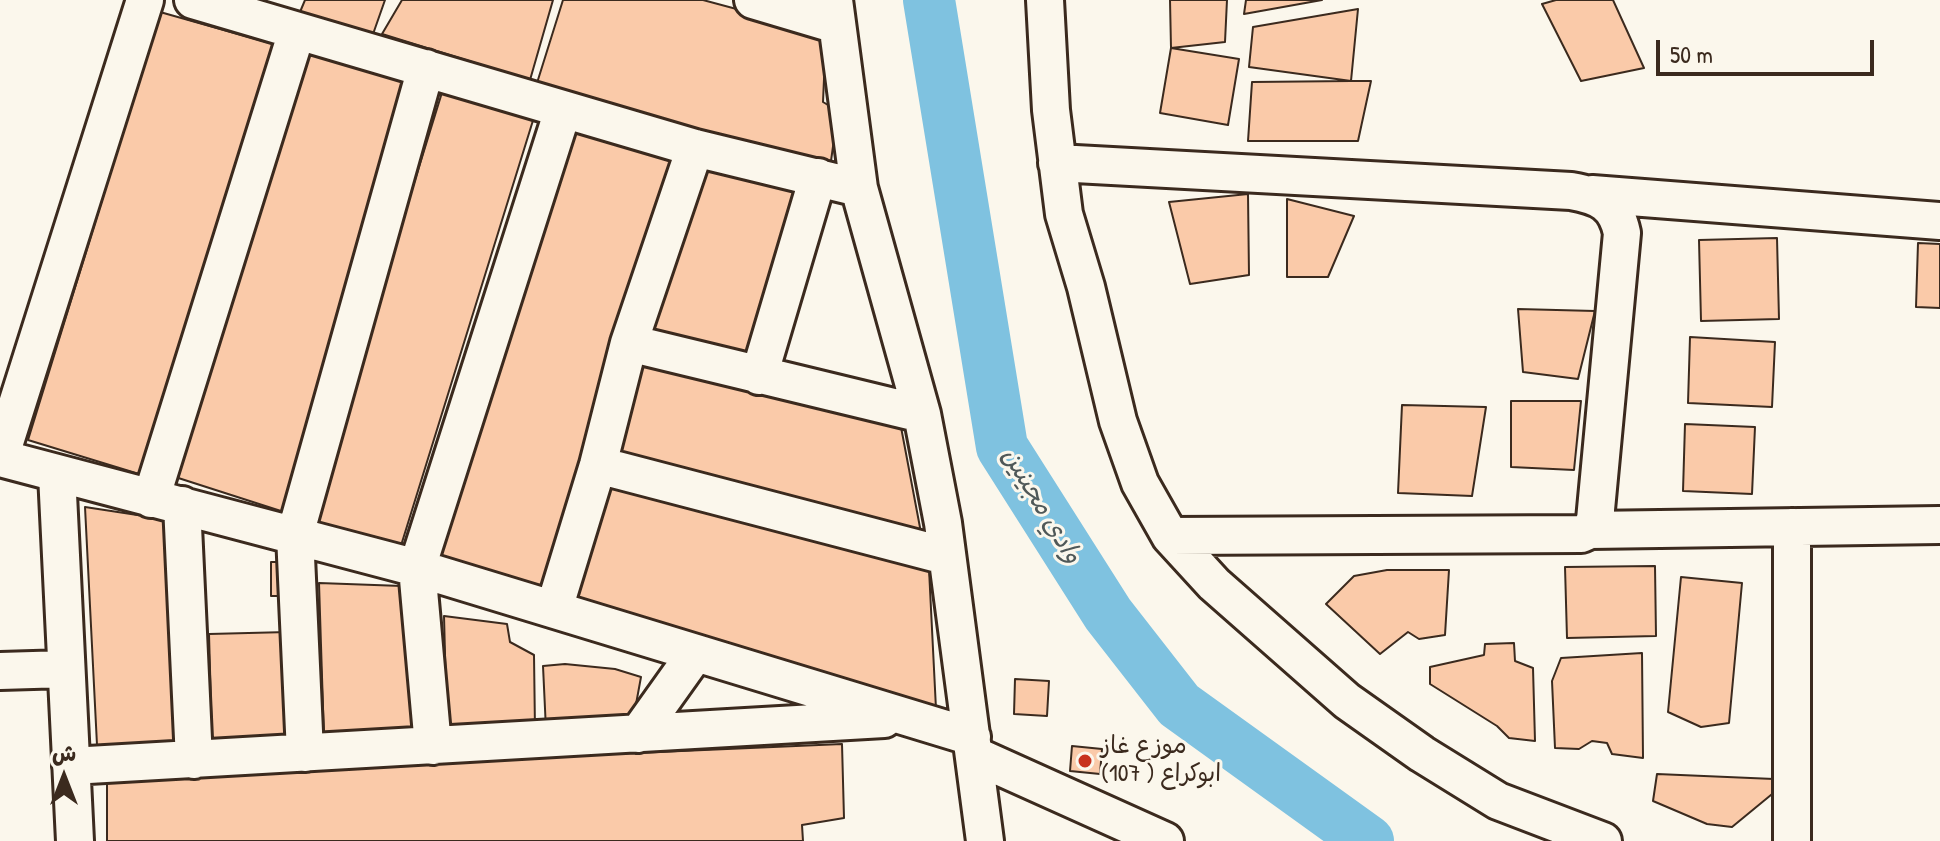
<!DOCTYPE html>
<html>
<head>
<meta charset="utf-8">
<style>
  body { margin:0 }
  #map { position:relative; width:1940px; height:841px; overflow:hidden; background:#fbf7ec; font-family:"Patrick Hand","Playpen Sans Arabic",sans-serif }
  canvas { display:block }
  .north { position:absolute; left:24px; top:737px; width:80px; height:80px; -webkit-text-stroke:6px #fbf7ec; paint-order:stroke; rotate:0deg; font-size:22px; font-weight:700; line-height:32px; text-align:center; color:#3b2a1e }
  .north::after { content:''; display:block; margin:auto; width:28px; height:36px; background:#3b2a1e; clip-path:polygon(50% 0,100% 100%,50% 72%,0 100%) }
  .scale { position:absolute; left:1656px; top:40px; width:218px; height:36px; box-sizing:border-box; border:4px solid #3b2a1e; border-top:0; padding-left:10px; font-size:24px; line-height:28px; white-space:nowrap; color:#3b2a1e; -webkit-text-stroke:6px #fbf7ec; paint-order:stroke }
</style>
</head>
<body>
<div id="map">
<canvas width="1940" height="841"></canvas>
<div class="north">ش</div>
<div class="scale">50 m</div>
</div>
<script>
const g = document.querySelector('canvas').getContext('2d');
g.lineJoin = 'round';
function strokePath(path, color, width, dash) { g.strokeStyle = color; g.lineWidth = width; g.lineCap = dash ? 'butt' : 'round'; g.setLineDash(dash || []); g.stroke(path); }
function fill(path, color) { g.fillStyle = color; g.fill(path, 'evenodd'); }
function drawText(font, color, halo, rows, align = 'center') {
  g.font = font + ' "Patrick Hand","Playpen Sans Arabic",sans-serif'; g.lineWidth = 6; g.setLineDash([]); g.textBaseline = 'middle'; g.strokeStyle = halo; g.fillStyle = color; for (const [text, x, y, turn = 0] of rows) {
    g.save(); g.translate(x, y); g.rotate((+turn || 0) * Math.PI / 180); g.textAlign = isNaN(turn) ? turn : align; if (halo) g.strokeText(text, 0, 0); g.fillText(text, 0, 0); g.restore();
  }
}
const river = new Path2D(`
  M929 0 1002 447 1108 614 1179 705 1368 841`);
const building = new Path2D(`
  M305 0H385L372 37 300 12Z
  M402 0H553L530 80 382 34Z
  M563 0H703L826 33 823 102 838 111 830 168 537 83Z
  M1170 0H1227L1225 42 1171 48Z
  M1246 0H1322L1244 14Z
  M1556 0H1613L1644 68 1581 81 1542 4Z
  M1358 9 1351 81 1249 67 1253 27Z
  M160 12 277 45 139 474 28 440Z
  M304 45 410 77 284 512 169 475Z
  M1171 48 1239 59 1228 125 1160 113Z
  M1351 81H1371L1358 141H1248L1252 82Z
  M444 86 535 114 399 552 309 523Z
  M568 130 674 159 539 594 433 557Z
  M705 161 806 185 751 362 650 330Z
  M1248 194 1249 275 1190 284 1169 202Z
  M1287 199 1354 216 1328 277H1287Z
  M1777 238 1779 319 1701 321 1699 240Z
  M1918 243 1940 244V308L1916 307Z
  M1518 309 1595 311 1578 379 1523 372Z
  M1690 337 1775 342 1772 407 1688 403Z
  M641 358 901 427 922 538 613 456Z
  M1511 401H1581L1574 470 1511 467Z
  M1402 405 1486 407 1472 496 1398 493Z
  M1685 424 1755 427 1752 494 1683 491Z
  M605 480 929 569 936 709 569 596Z
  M85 507 170 520 182 746 97 745Z
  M271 562H287V596H271Z
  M1655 566 1656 636 1567 638 1565 567Z
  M1387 570H1449L1445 635 1419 639 1408 632 1380 654 1326 604 1354 576Z
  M1681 577 1742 583 1729 723 1701 727 1668 712Z
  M319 583 402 586 419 735 324 739Z
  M444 616 507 624 510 642 534 655 535 730 447 731Z
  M288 632 294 740 212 741 209 634Z
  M1514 643 1515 661 1533 668 1535 741 1509 738 1497 726 1430 684V667L1484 655 1485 644Z
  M1642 653 1643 758 1612 754 1607 743 1592 741 1579 749 1555 748 1552 681 1561 658Z
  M565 664 615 669 641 677 632 726 546 730 543 666Z
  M1015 679 1049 681 1047 716 1014 714Z
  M842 744 844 818 802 825 803 841H107V776Z
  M1072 746 1102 749 1100 774 1070 771Z
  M1657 774 1774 779 1777 790 1732 827 1707 824 1653 801Z`);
const minor = new Path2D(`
  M145 0 0 458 417 568 972 737
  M193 0 695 148 859 188
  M753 0 837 25
  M834 0 859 188 922 414 943 523 985 841
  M1045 0 1051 110 1064 214 1086 287 1118 421 1140 483 1170 536 1214 584 1347 701 1422 754 1498 801 1603 841
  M1057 163 1571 191C1600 196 1616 204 1622 233L1595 520 1590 530
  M1592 194 1940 221
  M629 343 922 414
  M759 376 818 177
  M598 465 946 556
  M57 474 75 841
  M151 499 297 31
  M182 505 194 760
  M1170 536 1581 534 1590 530 1940 525
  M554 609 598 465 629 343 695 148
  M0 671 66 669
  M638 734 695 654
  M433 746 417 568 563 110
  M305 753 295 535 426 68
  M974 755 1165 841
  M71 766 884 719
  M1792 841V527`);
const markers = [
  [1085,761,8,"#c8321e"]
];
const poiNames = [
  ["موزع غاز",1101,747],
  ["ابوكراع ( 107)",1101,775]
];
const waterNames = [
  ["وادي مجينين",1041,506,59]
];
strokePath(river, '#7fc2e0', 52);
fill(building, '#facaa9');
strokePath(building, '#3b2a1e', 2);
strokePath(minor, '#3b2a1e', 42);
strokePath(minor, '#fbf7ec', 36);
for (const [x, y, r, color] of markers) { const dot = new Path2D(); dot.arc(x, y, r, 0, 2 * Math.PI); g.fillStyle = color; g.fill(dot); strokePath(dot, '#fbf7ec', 3); }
drawText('24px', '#3b2a1e', '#fbf7ec', poiNames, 'left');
drawText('italic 26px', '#4f5858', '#fbf7ec', waterNames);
</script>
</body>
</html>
